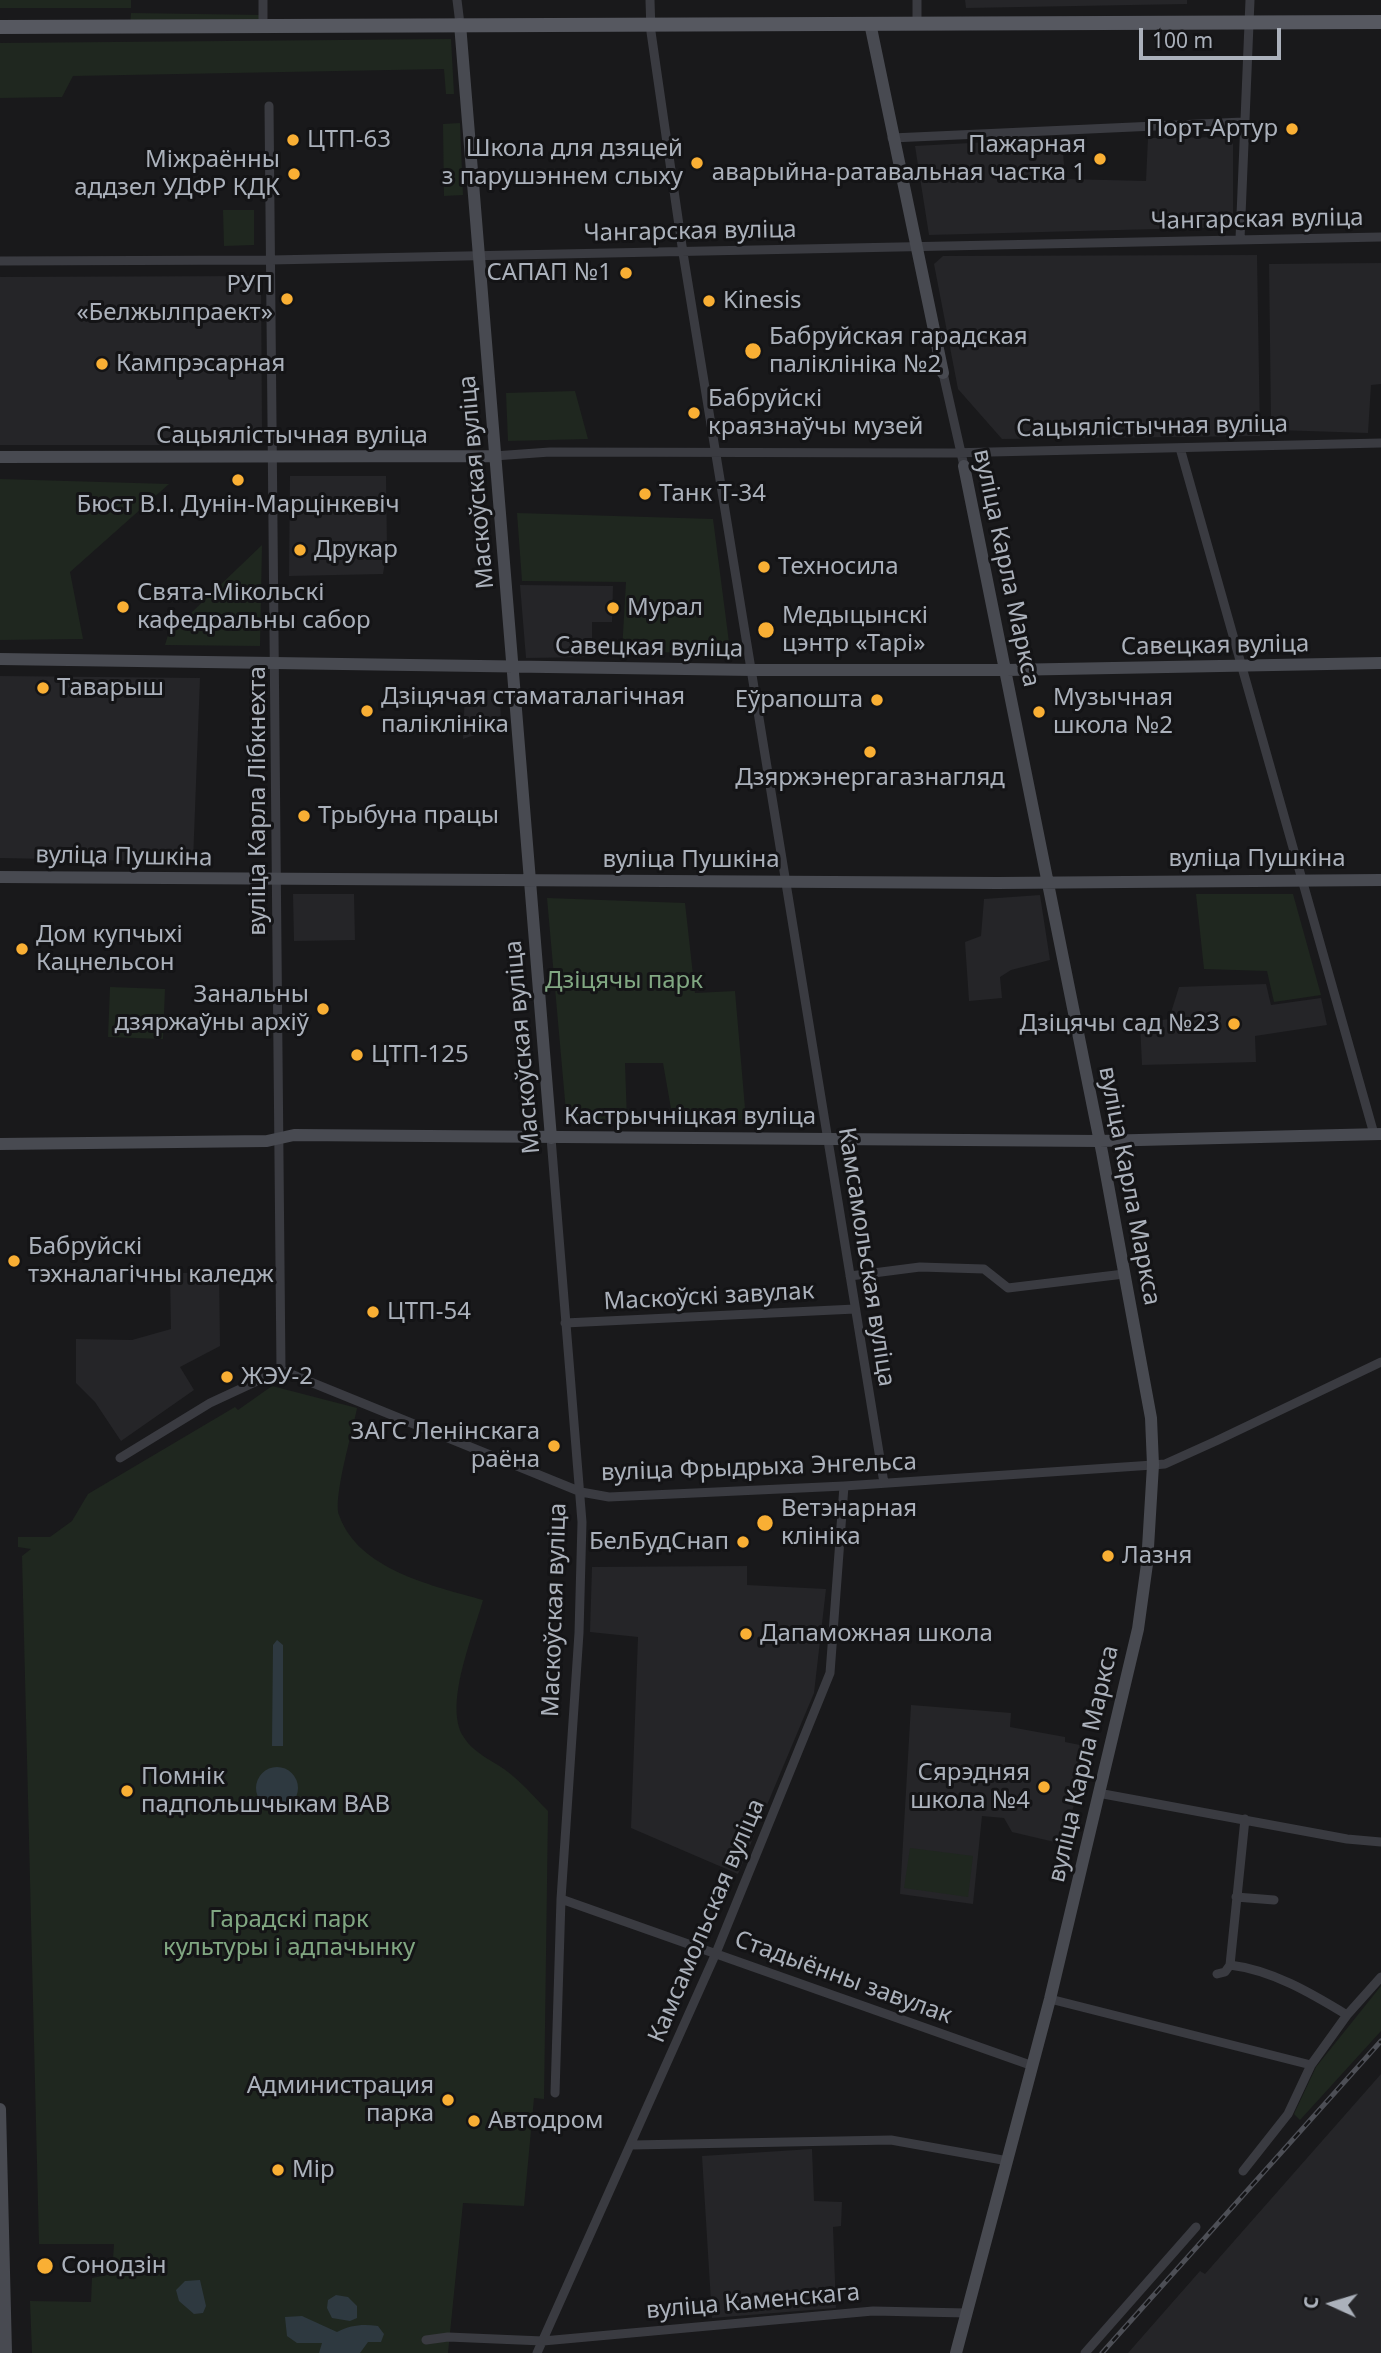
<!DOCTYPE html>
<html>
<head>
<meta charset="utf-8">
<style>
  body { margin:0 }
  #map { position:relative; width:1381px; height:2353px; overflow:hidden; background:#19191b; font-family:"Noto Sans",sans-serif }
  canvas { display:block }
  .north { position:absolute; left:1297px; top:2269px; width:70px; height:70px; -webkit-text-stroke:5px #141416; paint-order:stroke; rotate:274deg; font-size:19px; font-weight:700; line-height:28px; text-align:center; color:#abb1bb }
  .north::after { content:''; display:block; margin:auto; width:24px; height:32px; background:#abb1bb; clip-path:polygon(50% 0,100% 100%,50% 72%,0 100%) }
  .scale { position:absolute; left:1139px; top:28px; width:142px; height:32px; box-sizing:border-box; border:4px solid #abb1bb; border-top:0; padding-left:9px; font-size:21px; line-height:24px; white-space:nowrap; color:#abb1bb; -webkit-text-stroke:5px #141416; paint-order:stroke }
</style>
</head>
<body>
<div id="map">
<canvas width="1381" height="2353"></canvas>
<div class="north">С</div>
<div class="scale">100 m</div>
</div>
<script>
const g = document.querySelector('canvas').getContext('2d');
g.lineJoin = 'round';
function fill(path, color) { g.fillStyle = color; g.fill(path, 'evenodd'); }
function strokePath(path, color, width, dash) { g.strokeStyle = color; g.lineWidth = width; g.lineCap = dash ? 'butt' : 'round'; g.setLineDash(dash || []); g.stroke(path); }
function drawText(font, color, halo, rows, align = 'center') {
  g.font = font + ' "Noto Sans",sans-serif'; g.lineWidth = 6; g.setLineDash([]); g.textBaseline = 'middle'; g.strokeStyle = halo; g.fillStyle = color; for (const [text, x, y, turn = 0] of rows) {
    g.save(); g.translate(x, y); g.rotate((+turn || 0) * Math.PI / 180); g.textAlign = isNaN(turn) ? turn : align; if (halo) g.strokeText(text, 0, 0); g.fillText(text, 0, 0); g.restore();
  }
}
const built = new Path2D(`
  M965 0H1187V4L966 8Z
  M1233 137V227L929 235 915 146 1062 138 1065 179 1146 181 1148 138Z
  M1257 255 1260 436 1002 439 958 389 934 264 943 256Z
  M1381 263V384L1371 385 1368 433 1277 430 1276 421H1271L1269 264Z
  M261 276 262 432 190 431V445H0V277Z
  M290 476H386L387 549 383 574 289 576Z
  M520 585 613 586 612 622H592V657L526 658Z
  M0 676 200 678 193 862 0 858Z
  M493 690 500 696 501 726H483V732L463 739 465 691Z
  M293 894H354L355 940 294 941Z
  M1040 895 1050 960 1011 970 1000 977 1002 998 969 1001 965 942 981 936 984 899Z
  M1266 984 1271 1005 1321 998 1327 1025 1255 1036 1256 1062 1142 1065 1140 1023 1169 1019 1179 987Z
  M170 1273H219L220 1346 180 1367 194 1390 121 1441 95 1402 76 1383V1339L132 1340 171 1329Z
  M747 1566V1585L826 1589 814 1693 738 1874 631 1828 638 1637 590 1632 592 1567Z
  M911 1705 1011 1713 1010 1727 1065 1737V1742L1090 1747 1063 1844 1012 1832 1004 1818 982 1816 973 1904 900 1894Z
  M1381 2074V2353H1128L1200 2271 1205 2274Z
  M812 2149 814 2201 842 2202 841 2226 833 2227 836 2308 712 2318 702 2156Z`);
const green = new Path2D(`
  M0 0H131V8H0Z
  M131 13 263 15V24L130 26Z
  M451 39 454 94H446L444 69 73 76 62 97 0 98V43Z
  M460 123 463 195 444 196 443 124Z
  M223 210H254V245L224 246Z
  M575 391 588 439 508 441 506 393Z
  M0 479 169 484 70 572 83 639 0 640Z
  M517 513 713 519 730 650 723 654 622 651 626 582 522 581Z
  M262 545 260 646 165 645 168 635Z
  M1196 894H1293L1321 995 1274 1002 1267 971 1204 969Z
  M547 898 685 903 695 993 735 991 746 1120H673L663 1063H625L627 1121 567 1123Z
  M110 987 165 989 163 1039 108 1037Z
  M272 1386 357 1408C353 1430 333 1497 339 1515 358 1570 434 1586 483 1600 473 1636 444 1704 463 1736 475 1756 498 1762 514 1777 526 1787 537 1800 548 1811L544 2099 534 2098 524 2206 463 2203 448 2353H32L30 2301 91 2302 92 2278 112 2274 114 2244H39L22 1556 31 1549 18 1547V1537H50L72 1521 88 1494 235 1407 238 1410Z
  M910 1848 973 1856 968 1897 904 1888Z
  M1381 1986V2031L1300 2120 1294 2114 1316 2067Z`);
const water = new Path2D(`
  M277 1640 283 1645V1746H272L273 1645Z
  M256 1788a21 21 0 1 1 42 0a21 21 0 1 1-42 0Z
  M200 2280 206 2306 203 2313 194 2314 179 2301 176 2290 185 2281Z
  M336 2295 348 2297 357 2306V2318L350 2321 332 2318 327 2308 328 2300Z
  M302 2316 337 2332C351 2325 362 2324 378 2326L384 2334 381 2342H368L360 2353H319L322 2343H297L287 2336 285 2317Z`);
const street = new Path2D(`
  M263 0V24
  M457 0 460 24
  M650 0 651 32 683 253 884 1483
  M917 23V0
  M269 106 281 1370
  M892 138 1243 122
  M1240 239 1250 0
  M0 261 271 260 1381 237
  M943 373 964 466
  M1180 448 1374 1134
  M494 456 550 452 948 453 1381 443
  M551 1138 582 1522 579 1633 561 1899 555 2093
  M850 1276 920 1267 984 1269 1008 1288 1124 1274
  M565 1323 855 1309
  M120 1458 210 1403 281 1370 581 1492 609 1497 844 1486 1153 1465 1165 1464 1216 1441 1381 1362
  M1098 1793 1347 1839 1381 1842
  M1236 1897 1274 1900
  M561 1899 1033 2066
  M1230 1965C1272 1970 1311 1993 1347 2015
  M1217 1974 1225 1972 1230 1965 1245 1819
  M1050 1999 1311 2065
  M632 2145 891 2140 1008 2161
  M1243 2171 1288 2114 1311 2065 1347 2015 1381 1977
  M426 2340 448 2337 543 2341 873 2311 967 2313
  M537 2353 716 1953 830 1673 844 1486
  M1085 2353 1196 2227`);
const secondary = new Path2D(`
  M870 23 943 373
  M460 24 551 1138
  M0 457 494 456
  M0 659 753 670H1006L1381 663
  M0 877 998 883 1381 880
  M0 1144 267 1141 294 1135 1099 1141 1381 1134
  M0 2109 6 2353
  M956 2353 1050 1999 1138 1629 1147 1564 1153 1465 1151 1418 1102 1152 964 466`);
const primary = new Path2D(`
  M0 27 1381 22`);
const rail = new Path2D(`
  M1102 2353 1381 2041`);
const markers = [
  [1292,129,7,"#f9af34"],
  [293,140,7,"#f9af34"],
  [1100,159,7,"#f9af34"],
  [697,163,7,"#f9af34"],
  [294,174,7,"#f9af34"],
  [626,273,7,"#f9af34"],
  [287,299,7,"#f9af34"],
  [709,301,7,"#f9af34"],
  [753,351,9,"#f9af34"],
  [102,364,7,"#f9af34"],
  [694,413,7,"#f9af34"],
  [238,480,7,"#f9af34"],
  [645,494,7,"#f9af34"],
  [300,550,7,"#f9af34"],
  [764,567,7,"#f9af34"],
  [123,607,7,"#f9af34"],
  [613,608,7,"#f9af34"],
  [766,630,9,"#f9af34"],
  [43,688,7,"#f9af34"],
  [877,700,7,"#f9af34"],
  [367,711,7,"#f9af34"],
  [1039,712,7,"#f9af34"],
  [870,752,7,"#f9af34"],
  [304,816,7,"#f9af34"],
  [22,949,7,"#f9af34"],
  [323,1009,7,"#f9af34"],
  [1234,1024,7,"#f9af34"],
  [357,1055,7,"#f9af34"],
  [14,1261,7,"#f9af34"],
  [373,1312,7,"#f9af34"],
  [227,1377,7,"#f9af34"],
  [554,1446,7,"#f9af34"],
  [765,1523,9,"#f9af34"],
  [743,1542,7,"#f9af34"],
  [1108,1556,7,"#f9af34"],
  [746,1634,7,"#f9af34"],
  [1044,1787,7,"#f9af34"],
  [127,1791,7,"#f9af34"],
  [448,2100,7,"#f9af34"],
  [474,2121,7,"#f9af34"],
  [278,2170,7,"#f9af34"],
  [45,2266,9,"#f9af34"]
];
const poiNames = [
  ["Порт-Артур",1278,129,"right"],
  ["ЦТП-63",307,140],
  ["Пажарная",1086,145,"right"],
  ["аварыйна-ратавальная частка 1",1086,173,"right"],
  ["Школа для дзяцей",683,149,"right"],
  ["з парушэннем слыху",683,177,"right"],
  ["Міжраённы",280,160,"right"],
  ["аддзел УДФР КДК",280,188,"right"],
  ["САПАП №1",612,273,"right"],
  ["РУП",273,285,"right"],
  ["«Белжылпраект»",273,313,"right"],
  ["Kinesis",723,301],
  ["Бабруйская гарадская",769,337],
  ["паліклініка №2",769,365],
  ["Кампрэсарная",116,364],
  ["Бабруйскі",708,399],
  ["краязнаўчы музей",708,427],
  ["Танк Т-34",659,494],
  ["Бюст В.І. Дунін-Марцінкевіч",238,505,"center"],
  ["Друкар",314,550],
  ["Техносила",778,567],
  ["Свята-Мікольскі",137,593],
  ["кафедральны сабор",137,621],
  ["Мурал",627,608],
  ["Медыцынскі",782,616],
  ["цэнтр «Тарі»",782,644],
  ["Таварыш",57,688],
  ["Дзіцячая стаматалагічная",381,697],
  ["паліклініка",381,725],
  ["Музычная",1053,698],
  ["школа №2",1053,726],
  ["Еўрапошта",863,700,"right"],
  ["Дзяржэнергагазнагляд",870,778,"center"],
  ["Трыбуна працы",318,816],
  ["Дом купчыхі",36,935],
  ["Кацнельсон",36,963],
  ["Занальны",309,995,"right"],
  ["дзяржаўны архіў",309,1023,"right"],
  ["Дзіцячы сад №23",1220,1024,"right"],
  ["ЦТП-125",371,1055],
  ["Бабруйскі",28,1247],
  ["тэхналагічны каледж",28,1275],
  ["ЦТП-54",387,1312],
  ["ЖЭУ-2",241,1377],
  ["ЗАГС Ленінскага",540,1432,"right"],
  ["раёна",540,1460,"right"],
  ["Ветэнарная",781,1509],
  ["клініка",781,1537],
  ["БелБудСнап",729,1542,"right"],
  ["Лазня",1122,1556],
  ["Дапаможная школа",760,1634],
  ["Сярэдняя",1030,1773,"right"],
  ["школа №4",1030,1801,"right"],
  ["Помнік",141,1777],
  ["падпольшчыкам ВАВ",141,1805],
  ["Администрация",434,2086,"right"],
  ["парка",434,2114,"right"],
  ["Автодром",488,2121],
  ["Мір",292,2170],
  ["Сонодзін",61,2266]
];
const streetNames = [
  ["Чангарская вуліца",1257,220,-1],
  ["Чангарская вуліца",690,232,-1],
  ["Сацыялістычная вуліца",1152,427,-1],
  ["Сацыялістычная вуліца",292,436],
  ["Маскоўская вуліца",477,482,-95],
  ["вуліца Карла Маркса",1006,568,78],
  ["Савецкая вуліца",1215,646,-1],
  ["Савецкая вуліца",649,648,1],
  ["вуліца Карла Лібкнехта",258,801,-90],
  ["вуліца Пушкіна",124,857,1],
  ["вуліца Пушкіна",1257,859],
  ["вуліца Пушкіна",691,860],
  ["Маскоўская вуліца",523,1047,-95],
  ["Кастрычніцкая вуліца",690,1117],
  ["вуліца Карла Маркса",1129,1186,79],
  ["Камсамольская вуліца",866,1257,81],
  ["Маскоўскі завулак",709,1297,-3],
  ["вуліца Фрыдрыха Энгельса",759,1468,-2],
  ["Маскоўская вуліца",555,1610,-88],
  ["вуліца Карла Маркса",1084,1764,-77],
  ["Камсамольская вуліца",707,1921,-67],
  ["Стадыённы завулак",843,1978,20],
  ["вуліца Каменскага",753,2302,-5]
];
const parkNames = [
  ["Дзіцячы парк",624,981],
  ["Гарадскі парк",289,1920],
  ["культуры і адпачынку",289,1948]
];
fill(built, '#252528');
fill(green, '#1f271f');
fill(water, '#2e3940');
strokePath(street, '#3a3b41', 9);
strokePath(secondary, '#484a51', 12);
strokePath(primary, '#565860', 14);
strokePath(rail, '#4d4f56', 5);
strokePath(rail, '#141416', 2.5, [8]);
for (const [x, y, r, color] of markers) { const dot = new Path2D(); dot.arc(x, y, r, 0, 2 * Math.PI); g.fillStyle = color; g.fill(dot); strokePath(dot, '#141416', 2.5); }
drawText('24px', '#abb1bb', '#141416', poiNames, 'left');
drawText('24px', '#abb1bb', '#141416', streetNames);
drawText('24px', '#81a782', '#141416', parkNames);
</script>
</body>
</html>
